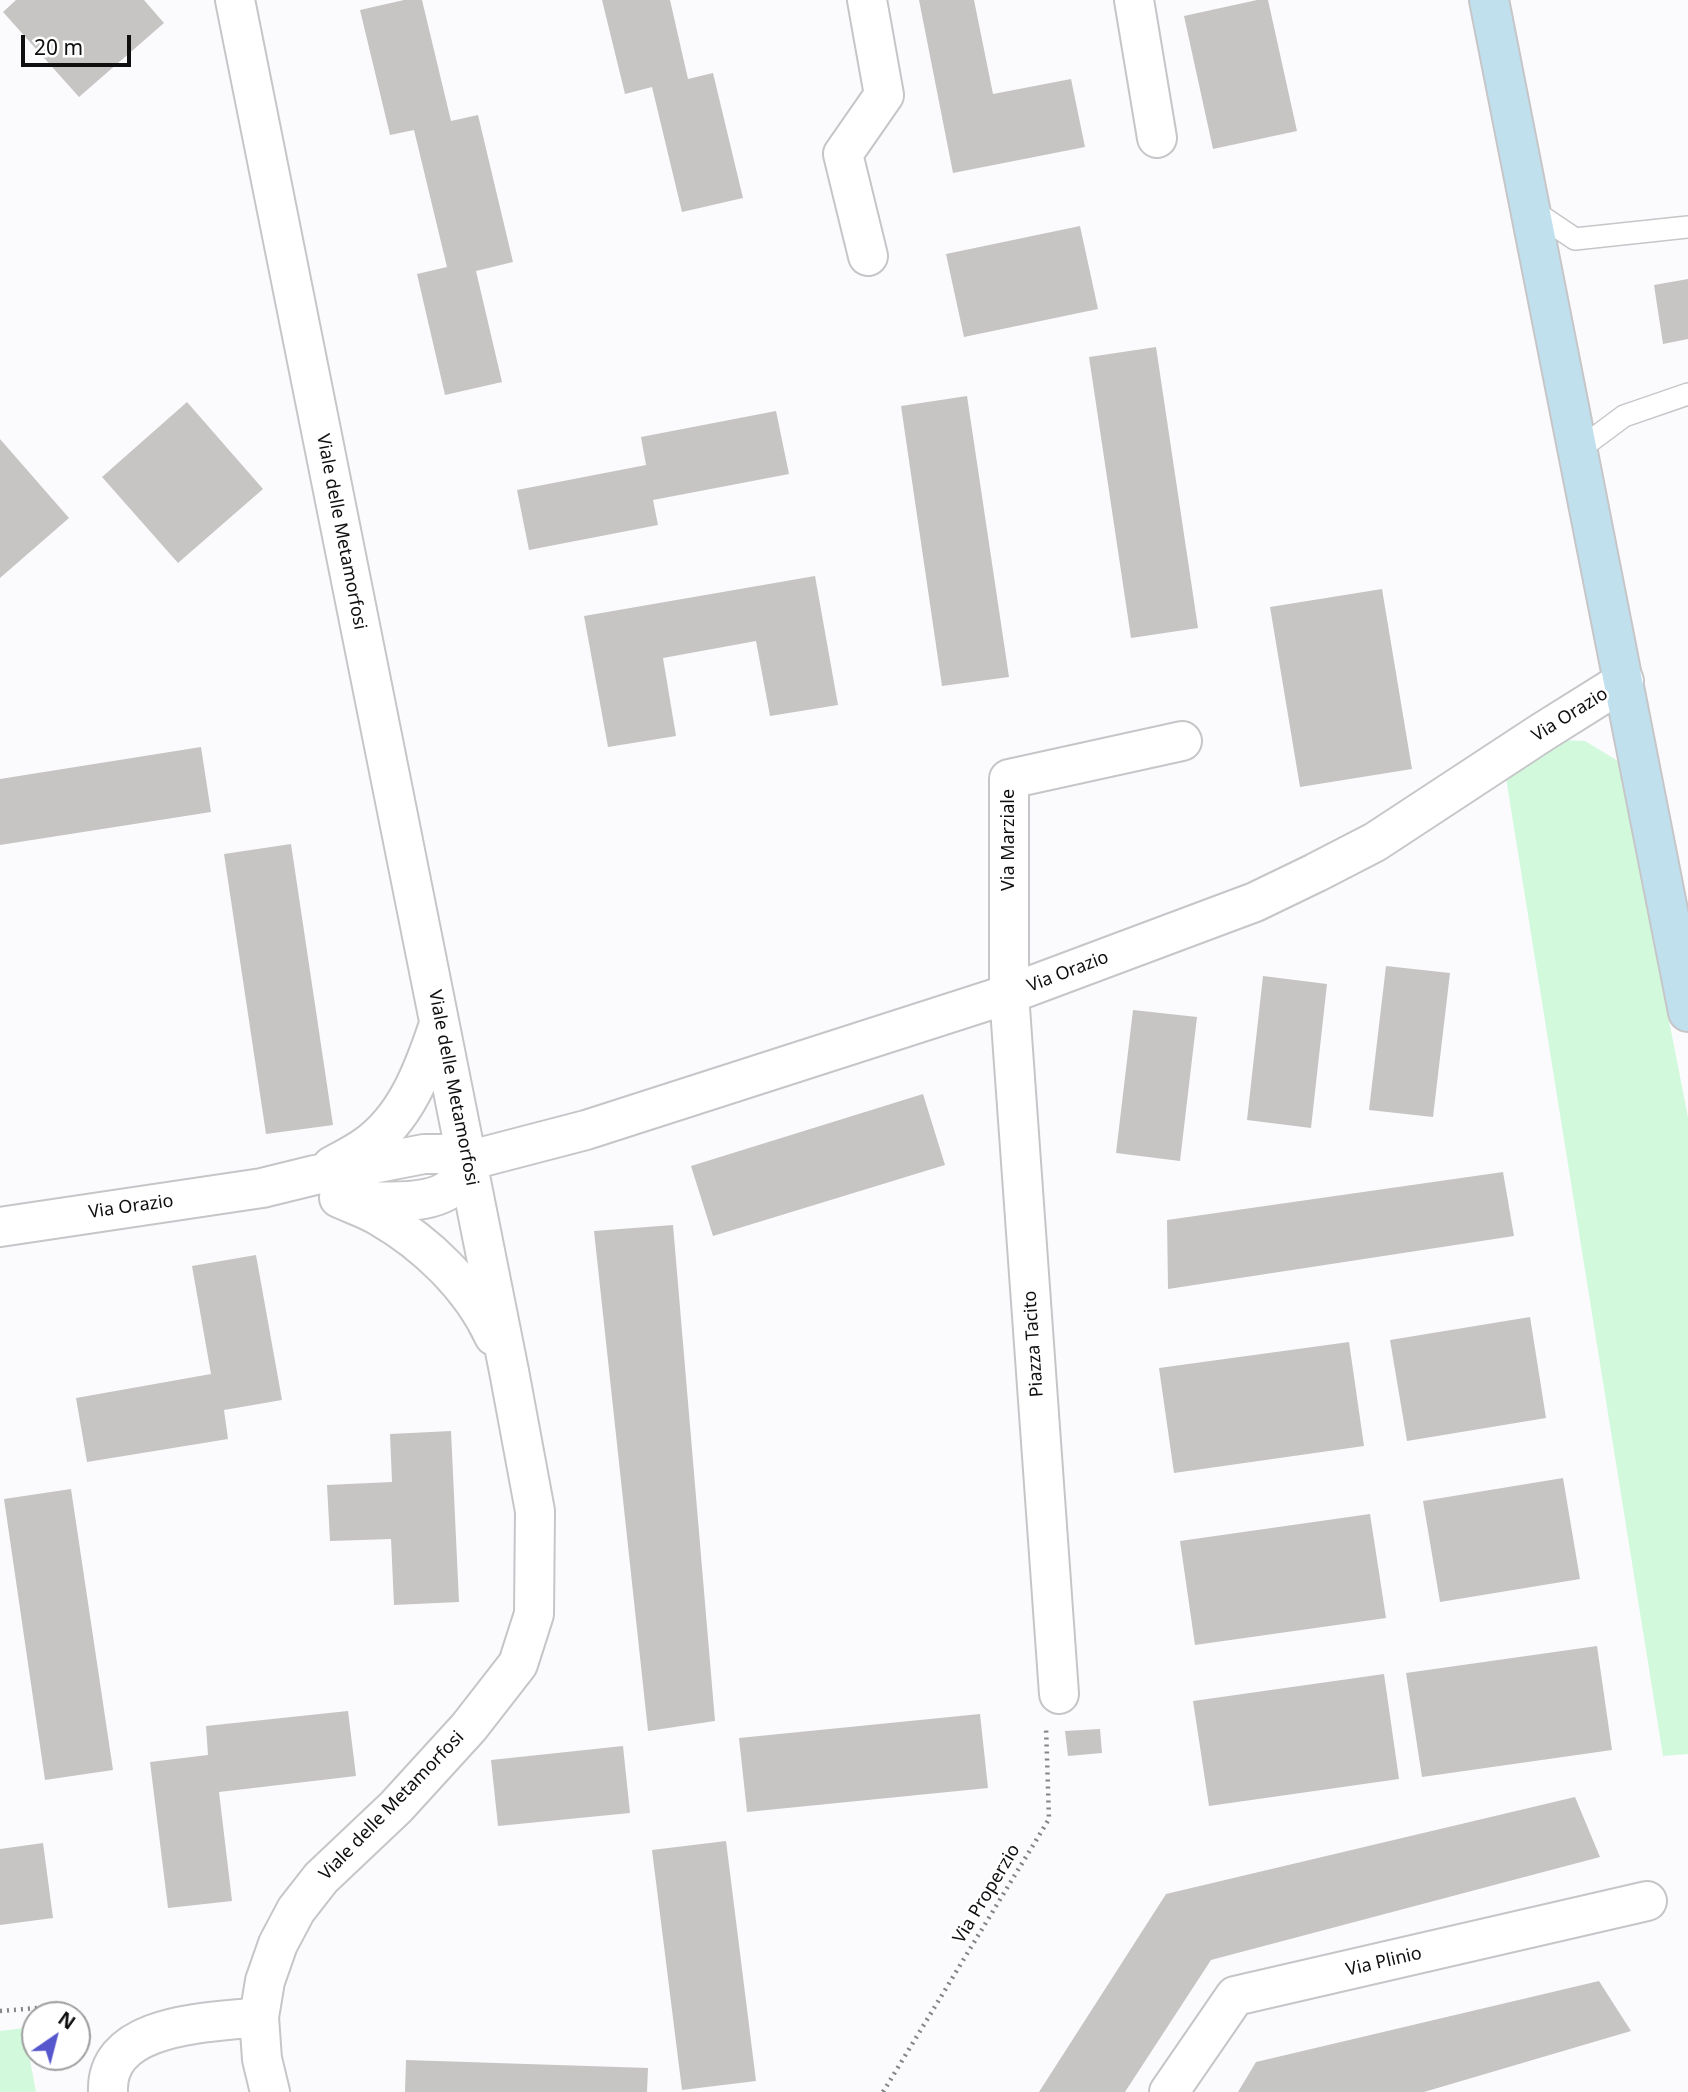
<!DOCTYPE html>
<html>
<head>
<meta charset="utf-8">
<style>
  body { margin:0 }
  #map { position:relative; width:1688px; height:2092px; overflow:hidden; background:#fbfbfe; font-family:"Noto Sans",sans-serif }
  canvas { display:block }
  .north { position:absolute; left:21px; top:2001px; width:70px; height:70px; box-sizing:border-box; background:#fff; border:2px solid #9f9f9f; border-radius:50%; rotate:35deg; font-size:19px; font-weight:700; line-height:28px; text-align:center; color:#0f0f10 }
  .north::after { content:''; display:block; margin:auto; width:24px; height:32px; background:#5656cd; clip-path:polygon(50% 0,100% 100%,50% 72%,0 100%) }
  .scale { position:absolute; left:21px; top:35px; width:110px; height:32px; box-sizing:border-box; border:4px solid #0f0f10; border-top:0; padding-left:9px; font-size:21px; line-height:24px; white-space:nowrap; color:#0f0f10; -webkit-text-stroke:5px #fff; paint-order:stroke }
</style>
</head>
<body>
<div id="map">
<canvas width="1688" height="2092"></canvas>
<div class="north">N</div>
<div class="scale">20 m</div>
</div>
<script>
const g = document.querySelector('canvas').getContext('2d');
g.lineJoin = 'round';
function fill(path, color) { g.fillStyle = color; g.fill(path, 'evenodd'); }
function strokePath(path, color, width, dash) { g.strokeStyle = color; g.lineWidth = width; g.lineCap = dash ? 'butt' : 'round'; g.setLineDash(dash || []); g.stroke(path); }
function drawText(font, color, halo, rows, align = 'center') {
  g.font = font + ' "Noto Sans",sans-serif'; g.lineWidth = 5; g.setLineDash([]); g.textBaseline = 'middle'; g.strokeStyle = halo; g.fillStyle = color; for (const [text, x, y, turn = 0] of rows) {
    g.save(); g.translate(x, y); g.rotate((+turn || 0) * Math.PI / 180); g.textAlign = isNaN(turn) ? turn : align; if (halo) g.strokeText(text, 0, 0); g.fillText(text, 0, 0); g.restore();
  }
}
const green = new Path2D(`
  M1563 740 1585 741 1618 761 1688 1117V1754L1663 1756 1506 778Z
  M24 2028 36 2092H0V2031Z`);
const building = new Path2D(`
  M16 0H144L164 23 79 97 3 12Z
  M404 0H422L451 121 478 115 513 262 476 271 502 382 445 395 417 274 447 267 414 130 390 135 360 10Z
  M602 0H670L688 79 713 73 743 198 682 212 652 87 625 94Z
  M919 0H974L993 94 1071 79 1085 147 953 173Z
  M1257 0H1268L1297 131 1213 149 1184 16Z
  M1080 226 1098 309 964 337 946 254Z
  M1688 279V339L1663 344 1654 285Z
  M1156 347 1198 628 1131 638 1089 357Z
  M967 396 1009 677 942 686 901 406Z
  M187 402 263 489 178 563 102 477Z
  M776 411 789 474 653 500 658 525 529 550 517 490 646 465 641 437Z
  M0 439 69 518 0 578Z
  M815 576 838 705 770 716 756 641 663 658 676 736 608 747 584 616Z
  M1382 589 1412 769 1300 787 1270 607Z
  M201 747 211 812 0 845V779Z
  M291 844 333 1125 266 1134 224 854Z
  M1386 966 1450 973 1433 1117 1369 1110Z
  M1263 976 1327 984 1311 1128 1247 1120Z
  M1133 1010 1197 1017 1180 1161 1116 1153Z
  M923 1094 945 1165 713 1236 691 1166Z
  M1503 1172 1514 1236 1168 1289 1167 1220Z
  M673 1225 715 1721 648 1731 594 1231Z
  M256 1255 282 1400 224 1410 228 1439 87 1462 76 1398 211 1374 192 1266Z
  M1530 1317 1546 1418 1407 1441 1390 1340Z
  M1349 1342 1364 1446 1174 1473 1159 1368Z
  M451 1431 459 1602 394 1605 391 1539 330 1541 327 1485 392 1482 390 1434Z
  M1563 1478 1580 1579 1440 1602 1423 1501Z
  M71 1489 113 1770 45 1780 4 1499Z
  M1370 1514 1386 1618 1195 1645 1180 1541Z
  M1597 1646 1612 1750 1422 1777 1406 1673Z
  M1384 1674 1399 1779 1209 1806 1193 1701Z
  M348 1711 356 1776 219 1792 232 1901 168 1908 150 1762 208 1755 206 1726Z
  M980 1714 988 1788 747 1812 739 1738Z
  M1100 1729 1102 1753 1068 1756 1065 1731Z
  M623 1746 630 1813 498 1826 491 1760Z
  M1575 1797 1600 1857 1211 1960 1125 2092H1039L1166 1894Z
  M726 1841 756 2081 682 2090 652 1850Z
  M43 1843 53 1918 0 1925V1849Z
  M1599 1981 1631 2031 1424 2092H1238L1256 2062Z
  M406 2060 648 2068 647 2092H405Z`);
const path = new Path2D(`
  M0 2011 50 2007 61 2015
  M77 2027 90 2037
  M883 2092 1049 1819 1046 1727`);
const lane = new Path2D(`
  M1529 208 1575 239 1688 227
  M1577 451 1624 416 1688 394`);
const street = new Path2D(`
  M235 0 509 1371 535 1511 534 1614 518 1664 469 1727 396 1807 321 1878 296 1910 278 1944 265 1981 259 2017 262 2059 270 2092
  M867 0 884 95 843 154 868 256
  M1134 0 1157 138
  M332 1166C343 1160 355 1154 365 1147 406 1119 424 1069 439 1024
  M339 1198C352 1204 367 1209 379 1216 426 1243 471 1286 494 1336
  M354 1200C380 1202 433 1206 453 1186 459 1179 463 1168 467 1161
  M0 1227 262 1188 315 1175 424 1154H446L467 1161 586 1130 1009 994 1255 902 1315 873 1375 842 1541 733 1624 681
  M1059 1694 1009 994V779L1182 741
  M108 2092C105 2022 211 2023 259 2017
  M1169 2092 1235 1996 1647 1901`);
const secondary = new Path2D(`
  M1489 0 1688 1012`);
const streetNames = [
  ["Viale delle Metamorfosi",341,532,79],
  ["Via Orazio",1570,715,-32],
  ["Via Marziale",1009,840,-90],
  ["Via Orazio",1068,972,-21],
  ["Viale delle Metamorfosi",453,1088,79],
  ["Via Orazio",131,1207,-8],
  ["Piazza Tacito",1034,1344,-94],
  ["Viale delle Metamorfosi",392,1806,-46],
  ["Via Properzio",987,1894,-59],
  ["Via Plinio",1384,1962,-13]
];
fill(green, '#d3f9dd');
fill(building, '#c7c5c3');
strokePath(lane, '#c6c6c9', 24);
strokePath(street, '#c6c6c9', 42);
strokePath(secondary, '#c6c6c9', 42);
strokePath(path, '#848486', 4.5, [2, 5]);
strokePath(lane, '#fff', 21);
strokePath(street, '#fff', 38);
strokePath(secondary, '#c1e0ed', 38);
drawText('18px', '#0f0f10', '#fff', streetNames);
</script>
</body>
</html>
